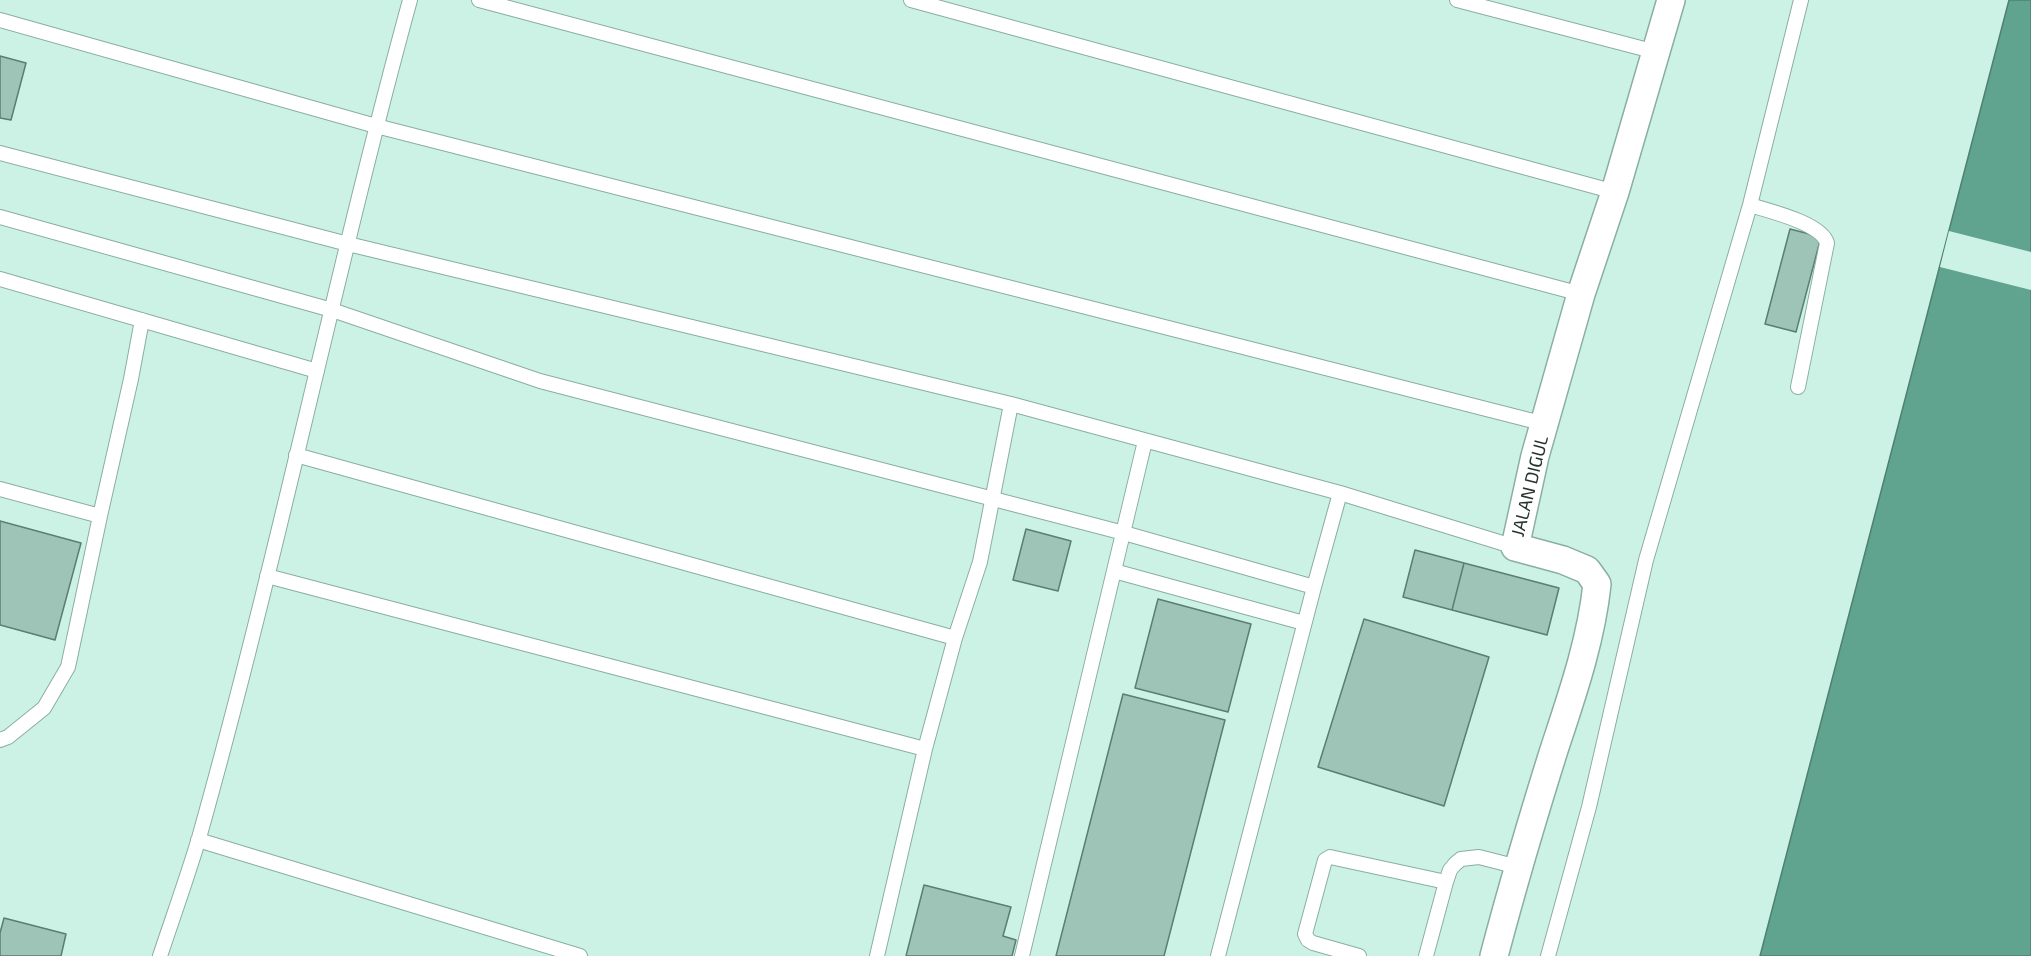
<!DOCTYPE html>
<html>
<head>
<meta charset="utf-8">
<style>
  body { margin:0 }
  canvas { display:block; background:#ccf2e6 }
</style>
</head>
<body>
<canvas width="2031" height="956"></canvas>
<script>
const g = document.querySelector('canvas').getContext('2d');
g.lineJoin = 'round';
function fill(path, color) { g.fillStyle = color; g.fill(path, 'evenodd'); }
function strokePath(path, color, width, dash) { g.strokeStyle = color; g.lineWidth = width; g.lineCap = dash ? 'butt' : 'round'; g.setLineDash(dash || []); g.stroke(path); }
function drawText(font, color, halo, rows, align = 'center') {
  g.font = font + ' "Exo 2",sans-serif'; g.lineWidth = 5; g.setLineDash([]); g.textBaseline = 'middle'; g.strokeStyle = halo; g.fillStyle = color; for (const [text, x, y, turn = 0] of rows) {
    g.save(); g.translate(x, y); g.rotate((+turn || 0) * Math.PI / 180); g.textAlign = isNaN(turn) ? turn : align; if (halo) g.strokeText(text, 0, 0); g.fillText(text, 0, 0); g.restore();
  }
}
const water = new Path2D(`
  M2009 0H2031V956H1760Z`);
const pier = new Path2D(`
  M1949 231 2031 252V290L1940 267Z`);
const building = new Path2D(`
  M0 56 26 63 11 120 0 118Z
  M1790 229 1821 237 1796 332 1765 324Z
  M0 521 81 543 55 640 0 625Z
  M1026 529 1071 541 1058 591 1013 580Z
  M1415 550 1464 563 1452 610 1403 597Z
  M1464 563 1559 588 1547 635 1452 610Z
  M1158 599 1251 624 1228 712 1135 688Z
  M1364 619 1489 657 1444 806 1318 767Z
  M1123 694 1225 720 1164 956H1056Z
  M924 885 1011 907 1003 936 1016 940 1012 956H906Z
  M4 918 66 934 61 956H0V933Z`);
const service = new Path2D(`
  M479 0 1581 294
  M911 0 1615 192
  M1457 0 1656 52
  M0 20 376 126 1545 424
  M0 153 348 244 1011 404 1340 493 1515 547
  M1750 205C1769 211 1821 223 1827 243L1798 387
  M0 217 332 310 540 381 1124 533 1314 587
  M0 279 317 371
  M296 455 955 638
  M0 489 100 516 131 379 142 320
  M1114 571 1304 623
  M267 576 925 749
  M0 740 8 737 44 708 68 667 100 516
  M198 840 580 956
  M160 956C173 917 187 878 199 838 277 561 334 278 410 0
  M877 956 925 749 955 638 980 562 1011 404
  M1022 956 1145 441
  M1218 956 1314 587 1340 493
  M1359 956 1313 943 1308 940 1305 934 1325 860 1330 857 1446 882
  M1426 956 1446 882 1450 870 1455 864 1461 859 1479 857 1518 867
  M1548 956 1589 807 1646 560 1750 205 1801 0`);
const minor = new Path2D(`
  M1494 956C1512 888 1532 820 1553 753 1571 698 1591 642 1597 584L1587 570 1563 560 1515 547 1535 456 1581 294 1615 192 1671 0`);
const streetNames = [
  ["JALAN DIGUL",1530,486,-76]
];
fill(water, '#60a38f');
strokePath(water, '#4e8172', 1.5);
fill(pier, '#ccf2e6');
fill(building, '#9ec3b7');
strokePath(building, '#5b7d72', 1.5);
strokePath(service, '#8aaea2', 16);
strokePath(minor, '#8aaea2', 30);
strokePath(service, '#fff', 14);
strokePath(minor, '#fff', 27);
drawText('18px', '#25332e', '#fff', streetNames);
</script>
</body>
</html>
